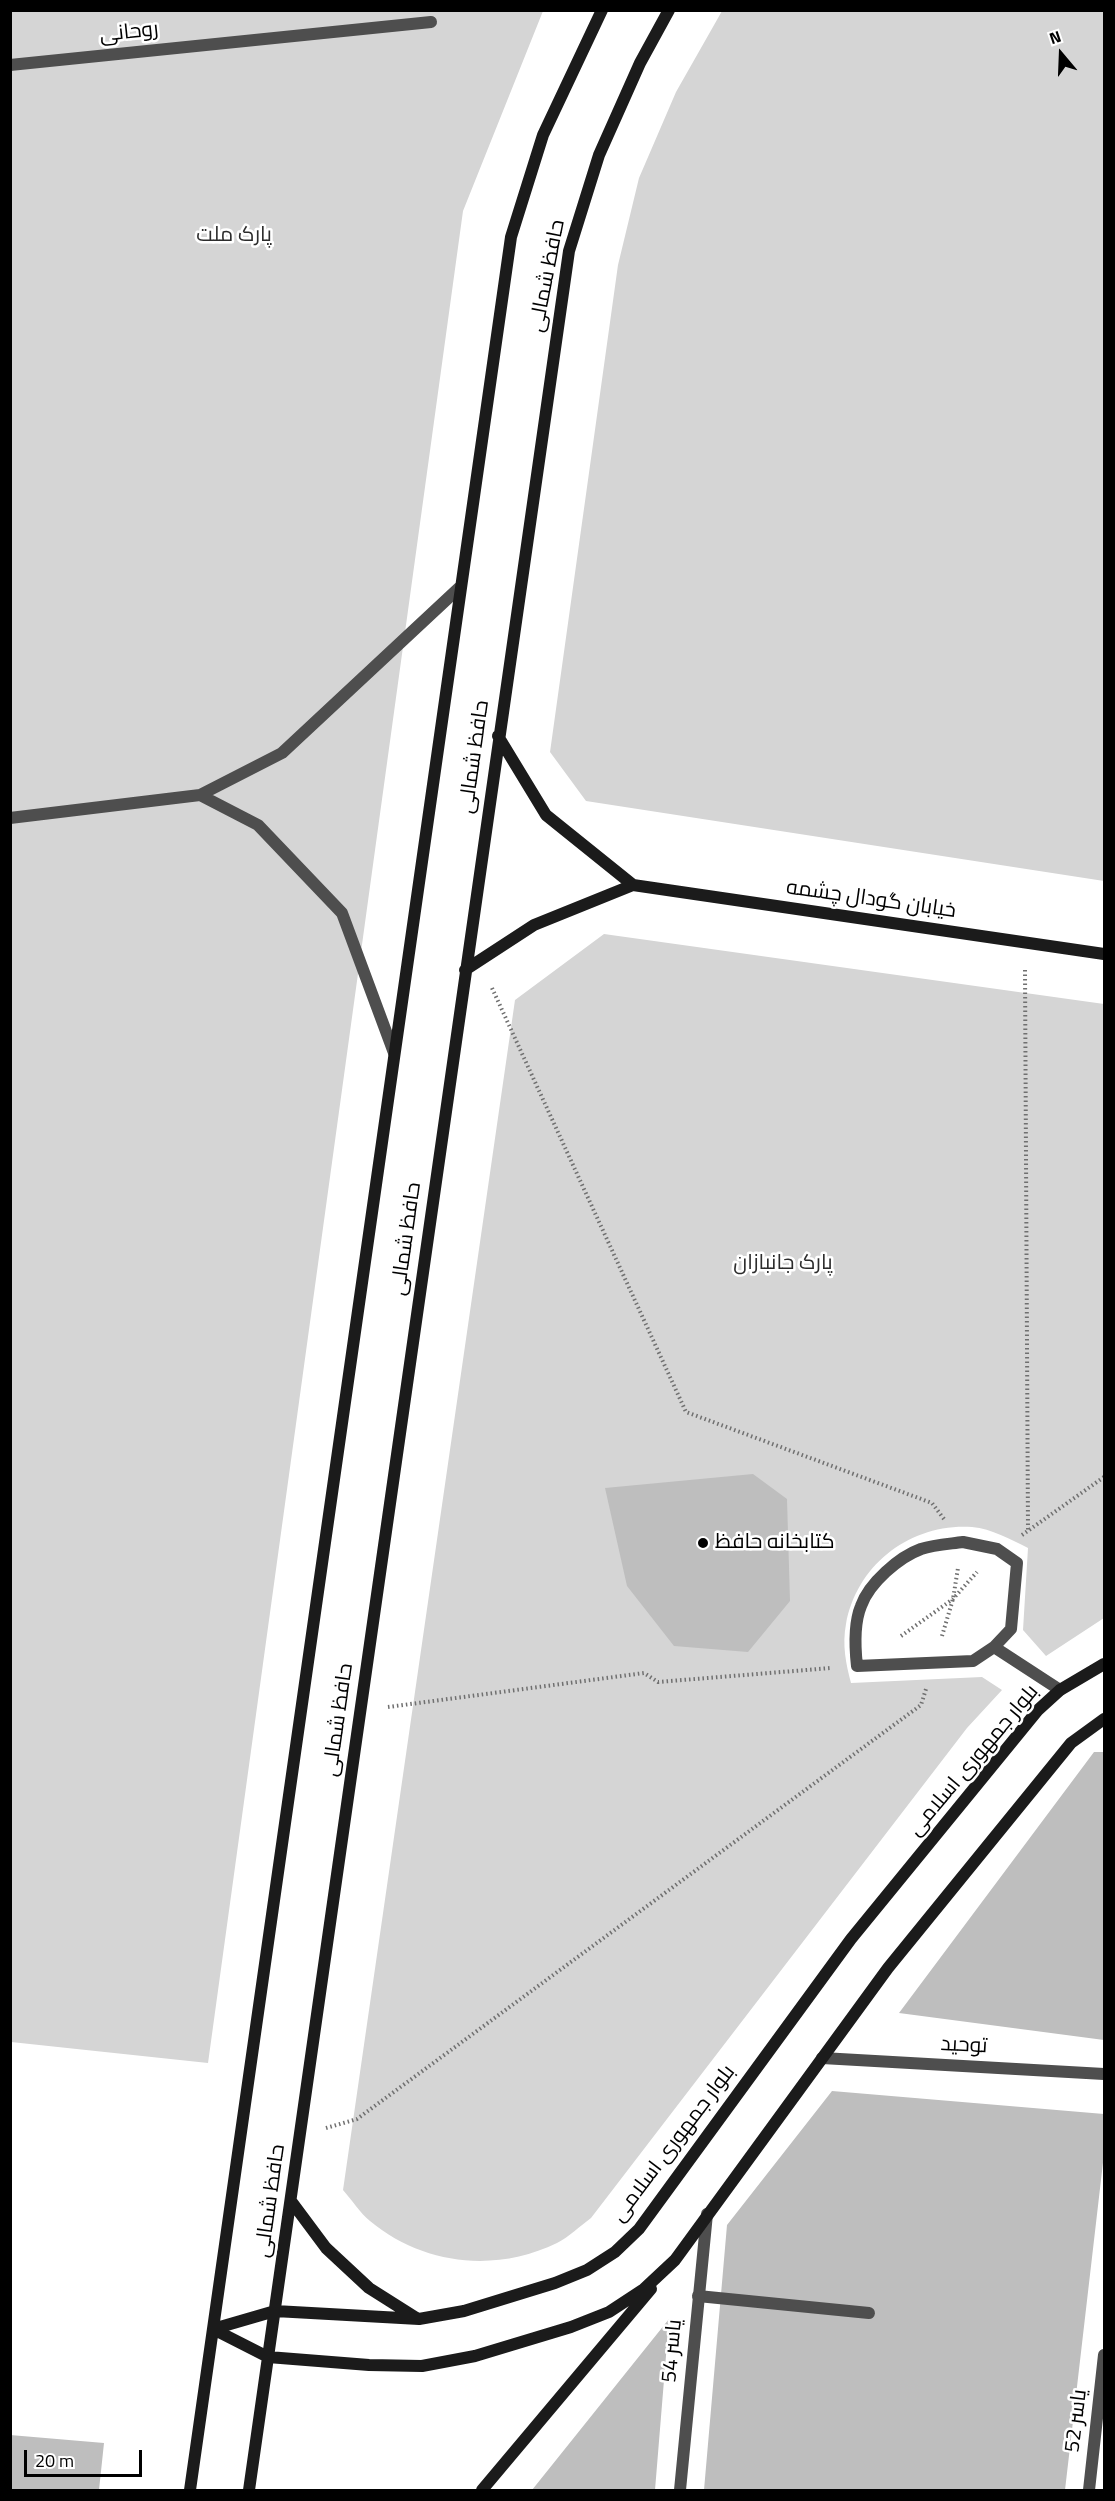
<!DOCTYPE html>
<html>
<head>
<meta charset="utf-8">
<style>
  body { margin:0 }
  #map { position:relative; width:1115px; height:2501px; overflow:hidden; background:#fff; font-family:"Titillium Web",sans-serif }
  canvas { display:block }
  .frame { position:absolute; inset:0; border:12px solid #000; pointer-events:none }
  .north { position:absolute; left:1031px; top:24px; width:60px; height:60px; -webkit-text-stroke:4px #fff; paint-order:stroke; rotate:341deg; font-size:16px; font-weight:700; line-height:24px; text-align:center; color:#000 }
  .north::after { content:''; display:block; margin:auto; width:21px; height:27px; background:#000; clip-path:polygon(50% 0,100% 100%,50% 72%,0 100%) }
  .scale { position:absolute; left:24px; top:2450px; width:118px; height:27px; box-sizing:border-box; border:3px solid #000; border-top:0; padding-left:8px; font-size:18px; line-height:21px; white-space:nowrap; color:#000; -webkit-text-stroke:4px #fff; paint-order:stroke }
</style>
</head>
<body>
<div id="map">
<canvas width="1115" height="2501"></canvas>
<div class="frame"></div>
<div class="north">N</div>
<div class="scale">20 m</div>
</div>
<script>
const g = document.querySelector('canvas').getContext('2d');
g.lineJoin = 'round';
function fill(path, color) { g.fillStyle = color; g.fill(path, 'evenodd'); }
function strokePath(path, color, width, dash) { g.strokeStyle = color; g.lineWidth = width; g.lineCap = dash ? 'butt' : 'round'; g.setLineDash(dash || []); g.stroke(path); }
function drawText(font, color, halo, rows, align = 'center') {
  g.font = font + ' "Titillium Web",Cairo,sans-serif'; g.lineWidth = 5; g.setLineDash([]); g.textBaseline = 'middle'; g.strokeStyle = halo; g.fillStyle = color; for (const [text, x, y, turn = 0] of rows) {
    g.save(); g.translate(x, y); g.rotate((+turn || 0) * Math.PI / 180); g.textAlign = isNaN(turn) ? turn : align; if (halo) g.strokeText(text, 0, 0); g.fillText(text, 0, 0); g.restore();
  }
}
const green = new Path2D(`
  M11 11H543L463 211 208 2063 11 2042Z
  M722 11H1104V881L586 801 550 752 618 265 639 178 676 92Z
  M604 934 1104 1004V1618L1046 1656 1023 1630 1028 1548C1010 1539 992 1529 972 1527 911 1523 857 1564 846 1624 842 1645 846 1664 851 1683L982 1677 1002 1690 967 1728 591 2218C580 2226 569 2237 557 2243 495 2273 423 2265 370 2221 360 2213 352 2200 343 2190L515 1000Z`);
const building = new Path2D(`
  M753 1474 787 1499 790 1601 748 1652 674 1646 627 1586 605 1488Z
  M1094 1752H1104V2040L899 2013Z
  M832 2091 1104 2114V2154L1065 2490H704L727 2225Z
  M669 2319 655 2490H532Z
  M10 2435 104 2443 99 2490H10Z`);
const path = new Path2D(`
  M1025 970 1028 1531
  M492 988 686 1412 932 1503 944 1519
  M1022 1535 1104 1477
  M901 1636 953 1599 977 1572
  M942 1636 953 1599 958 1568
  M388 1707 644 1673 658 1682 831 1668
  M326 2128 357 2119 921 1705 926 1689`);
const service = new Path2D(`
  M698 2296 869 2313`);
const minor = new Path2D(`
  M963 1542 997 1549 1017 1563 1011 1629 994 1647 973 1661 857 1666C855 1648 854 1623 861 1606 869 1583 899 1557 921 1549 934 1545 949 1544 963 1542Z
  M994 1647 1060 1690
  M822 2058 1104 2074
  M680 2490 707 2214
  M1089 2490 1104 2355`);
const tertiary = new Path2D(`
  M10 65 431 22
  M200 795 258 825 342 913 394 1053
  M10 818 200 795 282 753 459 588`);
const secondary = new Path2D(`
  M498 736 546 815 633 885
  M633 885 1104 954
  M465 970 534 925 633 885
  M291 2201 326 2248 369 2288 418 2319
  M213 2329 268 2357 369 2365 422 2366 475 2356 571 2327 609 2312 644 2289 675 2260 888 1968 1071 1743 1104 1719
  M213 2329 275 2311 419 2319 464 2311 555 2283 587 2270 615 2252 639 2229 851 1939 1038 1710 1060 1690 1104 1664
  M190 2490 511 237 543 135 602 10
  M249 2490 569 251 599 155 640 63 669 10
  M482 2490 651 2289`);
const markers = [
  [703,1543,6,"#000"]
];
const streetNames = [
  ["روحانی",129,33,-6],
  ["حافظ شمالی",548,276,-79],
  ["حافظ شمالی",475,757,-82],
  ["خیابان گودال چشمه",871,900,8],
  ["حافظ شمالی",407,1239,-82],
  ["حافظ شمالی",339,1720,-82],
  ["بلوار جمهوری اسلامی",974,1761,-50],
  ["توحید",964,2046,3],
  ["بلوار جمهوری اسلامی",674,2144,-53],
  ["حافظ شمالی",271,2201,-82],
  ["یاسر 54",673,2351,-85],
  ["یاسر 52",1077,2421,-83]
];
const parkNames = [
  ["پارک ملت",234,236],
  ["پارک جانبازان",783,1264]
];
const poiNames = [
  ["کتابخانه حافظ",715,1543]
];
fill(green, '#d5d5d5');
fill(building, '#bebebe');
strokePath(path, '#707070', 4, [1.5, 3]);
strokePath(service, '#4e4e4e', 12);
strokePath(minor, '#4e4e4e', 12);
strokePath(tertiary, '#4e4e4e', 12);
strokePath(secondary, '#1b1b1b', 12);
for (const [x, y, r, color] of markers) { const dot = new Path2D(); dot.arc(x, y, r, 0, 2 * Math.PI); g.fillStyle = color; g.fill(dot); strokePath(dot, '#fff', 2); }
drawText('21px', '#000', '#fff', streetNames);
drawText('21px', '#2c2c2c', '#fff', parkNames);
drawText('21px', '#000', '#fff', poiNames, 'left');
</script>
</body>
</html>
